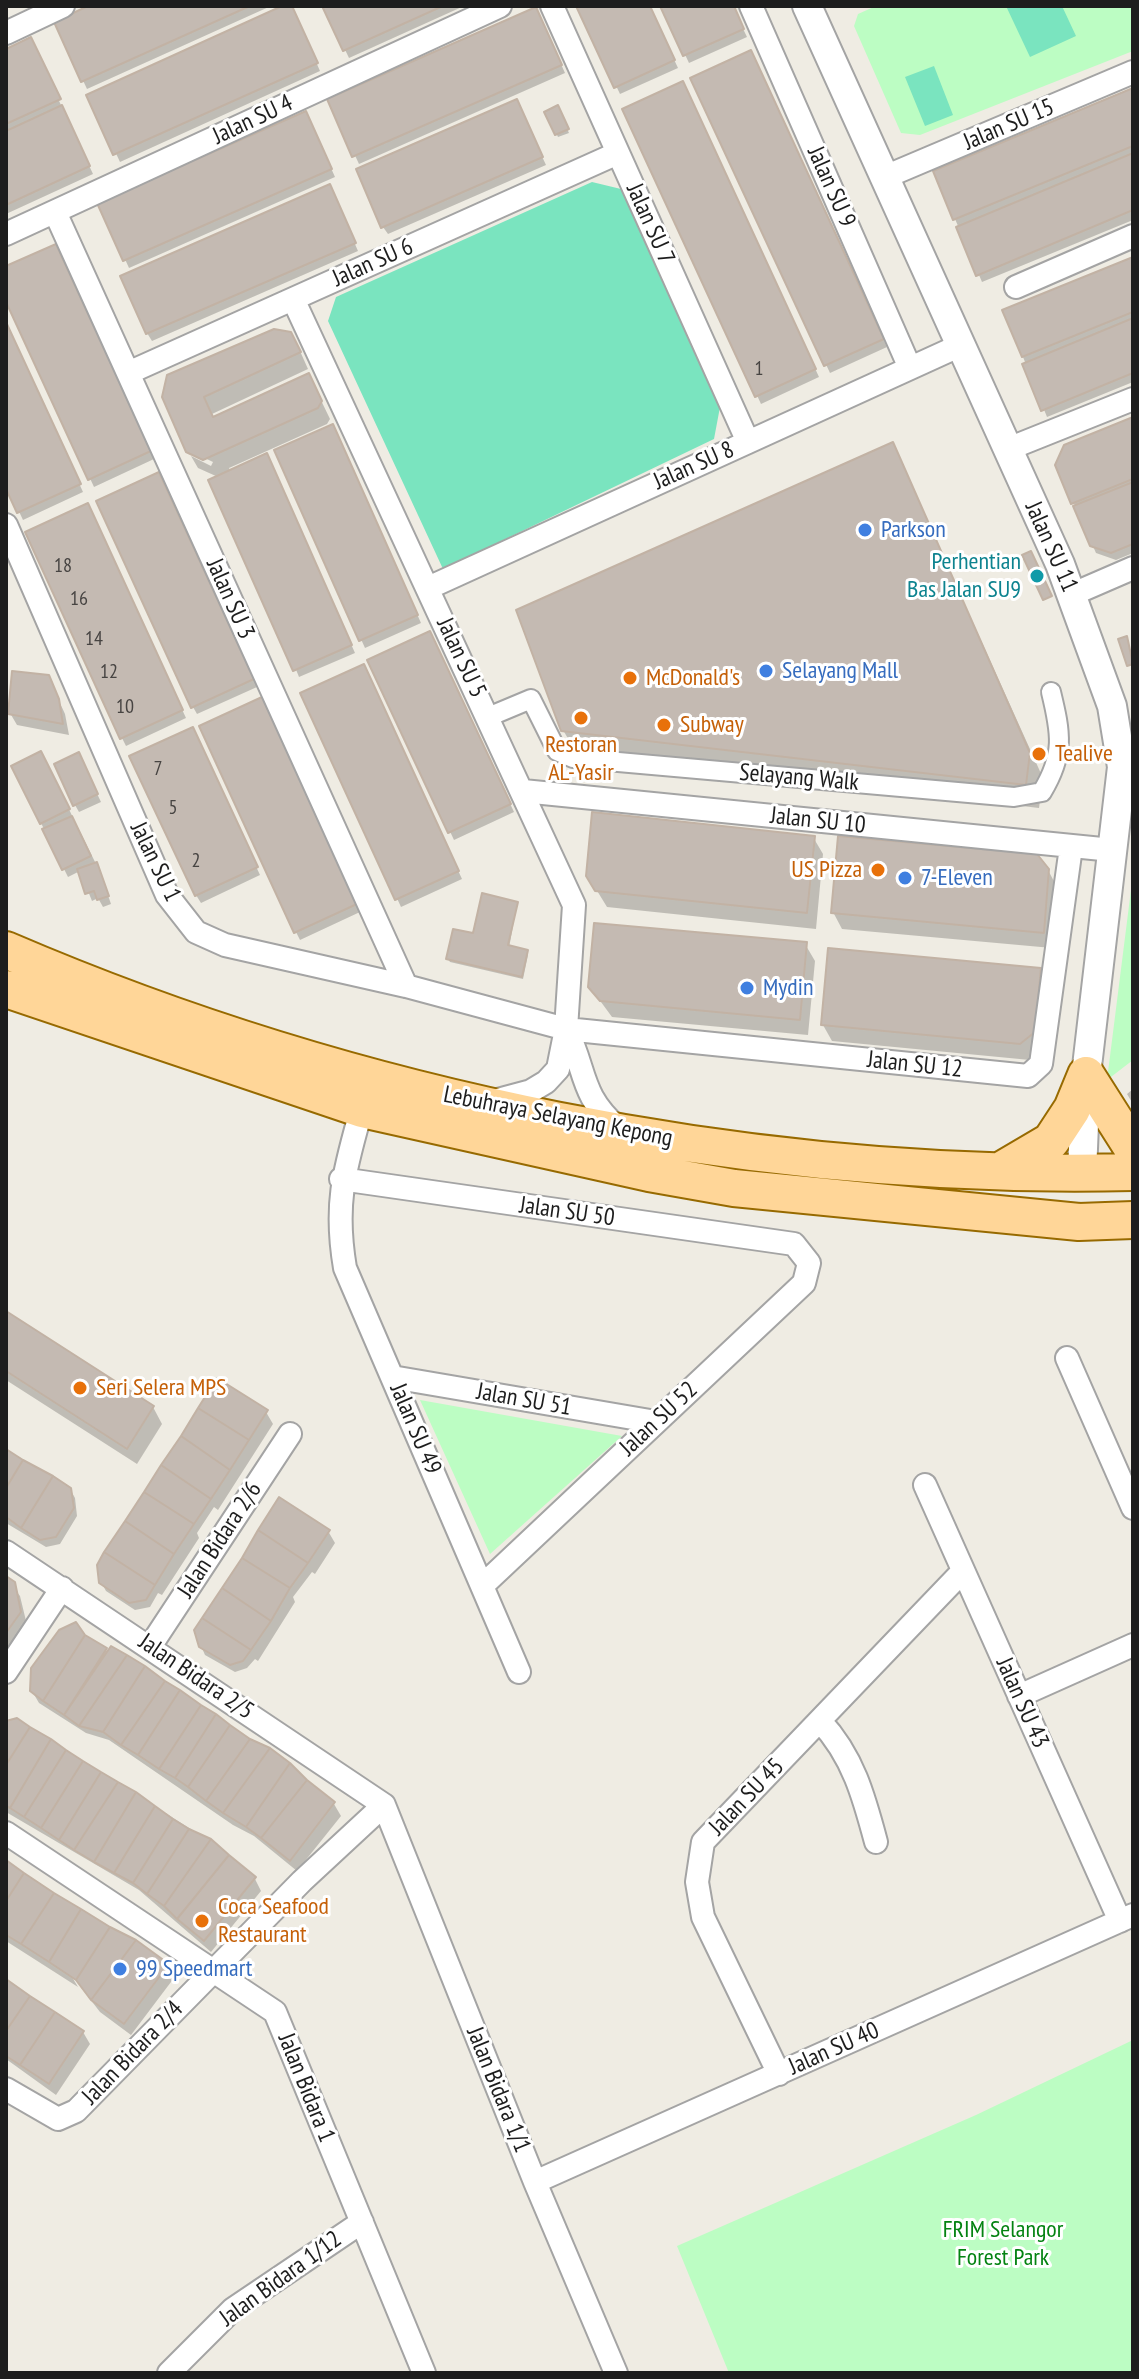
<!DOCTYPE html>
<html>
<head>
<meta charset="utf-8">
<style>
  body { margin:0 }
  #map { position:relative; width:1139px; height:2379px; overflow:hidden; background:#efece3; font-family:"PT Sans Narrow",sans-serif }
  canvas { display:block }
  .frame { position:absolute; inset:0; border:8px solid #1d1d1d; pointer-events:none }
</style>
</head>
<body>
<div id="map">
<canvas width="1139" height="2379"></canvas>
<div class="frame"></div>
</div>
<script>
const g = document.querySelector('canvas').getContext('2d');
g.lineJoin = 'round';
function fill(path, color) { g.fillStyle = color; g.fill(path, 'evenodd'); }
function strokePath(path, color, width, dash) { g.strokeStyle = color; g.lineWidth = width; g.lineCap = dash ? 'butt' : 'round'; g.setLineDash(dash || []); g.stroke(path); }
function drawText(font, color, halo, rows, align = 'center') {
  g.font = font + ' "PT Sans Narrow",sans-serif'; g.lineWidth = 6; g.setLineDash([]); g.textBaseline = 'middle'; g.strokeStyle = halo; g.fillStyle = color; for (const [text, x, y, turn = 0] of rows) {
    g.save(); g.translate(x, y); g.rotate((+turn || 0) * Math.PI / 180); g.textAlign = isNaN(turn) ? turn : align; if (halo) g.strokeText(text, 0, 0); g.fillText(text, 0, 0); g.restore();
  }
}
const park = new Path2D(`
  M876 6H1133V51L920 135 901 133 854 26 858 14Z
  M1133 874V1060L1107 1080Z
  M420 1400 622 1436 490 1554Z
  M1133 2040V2373H729L677 2246 976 2115Z`);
const pitch = new Path2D(`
  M1006 6H1062L1076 36 1030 57Z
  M934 66 953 115 925 126 905 77Z
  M592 182 621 189 720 407 714 439 443 569 328 321 336 297Z`);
const shadow = new Path2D(`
  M93 6H271L87 89 56 23Z
  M286 6 294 12 320 71 120 162 89 96Z
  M324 6H464L349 58Z
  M578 6H649L678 68 620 94Z
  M662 6H732L747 37 689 63Z
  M540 17 565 73 359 164 329 100Z
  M34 47 93 174 6 214V51Z
  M755 60 887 347 830 373 693 79Z
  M1133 90V220L982 282 955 219Z
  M687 91 819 377 761 404 625 110Z
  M557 108 569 133 558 137 546 112Z
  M520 109 546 165 388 234 383 227Z
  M310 121 335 177 129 268 100 204Z
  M333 194 358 251 152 341 147 333Z
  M59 254 154 459 94 487 6 297V269Z
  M1133 259V382L1047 417 1005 312Z
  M6 324 83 492 23 520 6 484Z
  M300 351 308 369 212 414 214 419 317 392 330 419 327 424 229 468 231 472 271 463 355 653 299 677 218 477 198 468 191 456 211 466 213 462 188 450 165 397Z
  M1133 419V553L1116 560 1096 553 1057 465Z
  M337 434 421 623 365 648 276 451Z
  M893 445 1043 778 1039 808 577 754 563 730Z
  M163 482 257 687 197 714 193 707Z
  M91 513 186 718 126 746 122 738Z
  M434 641 514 812 454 840 370 661Z
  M367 674 462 879 401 907 303 694Z
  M48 677 65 714 69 735 17 725 10 713Z
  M266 707 360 912 300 940 296 932Z
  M196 737 260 875 201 903 196 895Z
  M82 762 101 802 79 812 75 805Z
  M47 765 100 872 111 904 103 907 98 898 92 901 80 871 68 877 13 767Z
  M813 837 823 854 816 929 607 907 588 876Z
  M1048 870 1057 887 1052 948 842 929 833 912Z
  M517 904 509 948 528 955 523 979 450 962 448 959Z
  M805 944 815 961 808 1035 612 1017 590 987Z
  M1039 970 1049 986 1043 1049 1030 1060 832 1041 823 1025Z
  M1133 1089V1104L1127 1094Z
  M6 1313 153 1407 162 1424 137 1464 6 1380Z
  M266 1412 273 1424 218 1510 214 1507 197 1533 199 1538 162 1595 158 1593 150 1607 135 1610 106 1591 101 1582Z
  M6 1451 70 1489 75 1498 77 1516 60 1544 46 1547 6 1523Z
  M328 1531 335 1543 315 1574 312 1572 293 1597 295 1602 258 1661 255 1659 247 1668 235 1672 205 1655 201 1646Z
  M6 1578 20 1596 27 1625 6 1654Z
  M84 1636 306 1782 334 1804 341 1816 297 1871 254 1836 233 1825 109 1740 86 1733 39 1703 32 1691Z
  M17 1720 210 1841 255 1879 261 1891 211 1952 139 1890 6 1812V1723Z
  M6 1863 167 1966 174 1978 131 2035 100 2012 69 1972 78 1987 6 1941Z
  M6 1982 83 2032 90 2044 56 2095 6 2059Z`);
const building = new Path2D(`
  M88 6H250L81 82 54 22Z
  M282 6H292L318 63 113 155 86 95Z
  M322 6H443L343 51Z
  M576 6H650L675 60 614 88Z
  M660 6H734L744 29 683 56Z
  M536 7 562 65 352 157 327 99Z
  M31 37 61 99 6 124V49Z
  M751 50 884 339 824 366 690 78Z
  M683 81 816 369 755 397 622 109Z
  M1133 88V146L953 220 933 171Z
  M517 99 543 157 381 228 356 169Z
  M62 105 90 166 6 205V131Z
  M558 105 569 129 555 135 544 112Z
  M306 111 332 169 123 261 97 203Z
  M1133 153V210L976 276 956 227Z
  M330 184 356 243 146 334 120 276Z
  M56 244 151 451 88 480 6 302V266Z
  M1133 257V312L1022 357 1002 310Z
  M1133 318V373L1041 411 1022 364Z
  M6 322 81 484 17 513 6 489Z
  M274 329 291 332 301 352 204 397 213 417 309 373 322 401 318 408 203 460 186 452 162 397 167 375Z
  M1133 417V479L1071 504 1055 465 1064 445Z
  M333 424 418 615 359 641 274 450Z
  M893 442 1030 753 1026 785 561 731 516 610Z
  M267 453 352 645 293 671 208 480Z
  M159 472 254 679 191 708 96 501Z
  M1133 482V544L1111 553 1090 546 1073 506Z
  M88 503 183 710 120 739 25 532Z
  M1031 551 1052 596 1043 600 1022 555Z
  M430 631 511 804 448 833 367 660Z
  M1127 636 1133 664 1127 666 1118 639Z
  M364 664 459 871 395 900 300 693Z
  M12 671 49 675 59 699 63 724 8 714Z
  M262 697 357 904 294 933 199 726Z
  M193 727 258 867 195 896 129 756Z
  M41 751 70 809 40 824 11 766Z
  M79 752 98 794 73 806 54 764Z
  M592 812 815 836 807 913 595 891 586 876Z
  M72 816 91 856 62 870 42 829Z
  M838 836 1037 854 1049 869 1044 933 831 913Z
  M97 862 109 896 97 900 94 891 85 894 77 869Z
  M482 893 518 902 508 945 528 950 522 977 446 959 453 929 473 933Z
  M594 923 807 942 800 1020 600 1001 588 987Z
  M828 948 1041 968 1035 1032 1020 1044 821 1025Z
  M6 1311 154 1406 127 1449 6 1371Z
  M217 1378 268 1410 249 1440 198 1408Z
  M198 1408 249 1440 230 1470 181 1436Z
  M181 1436 230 1470 211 1499 161 1465Z
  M6 1449 23 1460 6 1488Z
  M23 1460 53 1476 21 1528 6 1517V1488Z
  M161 1465 211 1499 194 1524 144 1492Z
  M53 1476 71 1488 74 1508 56 1537 40 1540 21 1528Z
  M144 1492 194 1524 174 1554 125 1521Z
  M279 1497 330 1530 308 1563 258 1530Z
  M125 1521 174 1554 155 1585 104 1552Z
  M258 1530 308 1563 290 1588 242 1558Z
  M104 1552 155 1585 146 1600 129 1603 99 1583 97 1565Z
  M242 1558 290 1588 271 1621 222 1588Z
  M6 1576 15 1582 21 1612 6 1633Z
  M222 1588 271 1621 251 1650 202 1618Z
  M202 1618 251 1650 243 1661 230 1665 199 1647 194 1630Z
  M76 1622 85 1635 43 1701 30 1691 31 1668 59 1630Z
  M85 1635 107 1648 64 1715 43 1701Z
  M111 1646 127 1655 79 1726 64 1715Z
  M127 1655 145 1666 103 1732 79 1726Z
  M145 1666 165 1681 121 1745 103 1732Z
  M165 1681 180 1690 138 1755 121 1745Z
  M180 1690 201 1705 159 1769 138 1755Z
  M201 1705 216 1714 175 1778 159 1769Z
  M216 1714 230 1725 188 1787 175 1778Z
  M17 1718 30 1727 6 1765V1721Z
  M230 1725 250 1739 206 1801 188 1787Z
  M30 1727 51 1739 10 1808 6 1806V1765Z
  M51 1739 66 1750 24 1817 10 1808Z
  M250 1739 270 1748 223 1813 206 1801Z
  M270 1748 290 1763 246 1827 223 1813Z
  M66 1750 83 1761 41 1828 24 1817Z
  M83 1761 101 1772 59 1840 41 1828Z
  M290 1763 307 1780 261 1838 246 1827Z
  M101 1772 118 1782 74 1850 59 1840Z
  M307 1780 335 1802 290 1861 261 1838Z
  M118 1782 136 1792 94 1862 74 1850Z
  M136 1792 155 1806 114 1873 94 1862Z
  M155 1806 173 1819 133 1883 114 1873Z
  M173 1819 189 1829 147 1894 133 1883Z
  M189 1829 211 1839 164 1906 147 1894Z
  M211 1839 229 1855 177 1919 164 1906Z
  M229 1855 256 1877 204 1941 177 1919Z
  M6 1860 24 1873 6 1901Z
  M24 1873 54 1893 21 1944 6 1935V1901Z
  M54 1893 81 1909 49 1962 21 1944Z
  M81 1909 110 1927 76 1980 49 1962Z
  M110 1927 136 1940 91 2000 76 1980Z
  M136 1940 169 1964 124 2024 91 2000Z
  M6 1979 30 1996 6 2031Z
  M30 1996 55 2012 20 2065 6 2056V2031Z
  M55 2012 84 2031 49 2084 20 2065Z`);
const pedestrian = new Path2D(`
  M488 717 531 699 557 751 573 758 1014 797 1042 792C1065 754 1061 733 1051 692`);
const minor = new Path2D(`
  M552 6 748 442
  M751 6 910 368
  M6 33 63 6
  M885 177 1133 72
  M55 212 406 986
  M6 234 500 6
  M1016 287 1133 236
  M293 299 574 905 566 1029 558 1069 546 1082 531 1091 490 1102
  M128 373 618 153
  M1008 449 1133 399
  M6 525 167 895 196 932 225 945 406 986 566 1029 1028 1076 1041 1064 1071 847
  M428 588 961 345
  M1073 594 1133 568
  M523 791 1112 850
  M566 1029C587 1071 579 1094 618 1128
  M365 1097C347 1163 333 1198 345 1268L519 1672
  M341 1179 794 1244 809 1263 804 1283 482 1586
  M1067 1358 1133 1508
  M392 1377 656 1422
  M925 1485 1120 1921
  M6 1552 384 1805
  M151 1645 290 1434
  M6 1672 62 1588
  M1019 1696 1133 1645
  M820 1721C853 1756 864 1797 876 1842
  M384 1805 535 2182 616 2373
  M6 1833 275 2012 424 2373
  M779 2074 703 1917 697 1882 703 1842 963 1571
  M6 2089 58 2119 76 2111 302 1881 384 1805
  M535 2182 1133 1915
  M169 2373 233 2309 362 2222`);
const tertiary = new Path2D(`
  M807 6 1060 564 1112 706 1122 767 1086 1075 1082 1173`);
const primary = new Path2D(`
  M6 950C355 1100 753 1181 1133 1172
  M6 989 362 1109 649 1173 734 1188 1079 1222 1133 1220
  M1086 1075 1133 1149
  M1000 1171 1051 1141 1072 1109 1086 1075`);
const markers = [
  [865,530,8,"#3f7fe0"],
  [1037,576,8,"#0f9aa8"],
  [766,671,8,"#3f7fe0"],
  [630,678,8,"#e8710a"],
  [581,718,8,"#e8710a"],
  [664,725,8,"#e8710a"],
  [1039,754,8,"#e8710a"],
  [878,870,8,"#e8710a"],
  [905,878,8,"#3f7fe0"],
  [747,988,8,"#3f7fe0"],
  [80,1388,8,"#e8710a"],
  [202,1921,8,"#e8710a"],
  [120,1969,8,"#3f7fe0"]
];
const numberNames = [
  ["1",759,369],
  ["18",63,566],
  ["16",79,599],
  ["14",94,639],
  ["12",109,672],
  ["10",125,707],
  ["7",158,769],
  ["5",173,808],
  ["2",196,861]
];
const streetNames = [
  ["Jalan SU 4",253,120,-25],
  ["Jalan SU 15",1009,125,-23],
  ["Jalan SU 9",831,187,66],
  ["Jalan SU 7",650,224,66],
  ["Jalan SU 6",373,263,-24],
  ["Jalan SU 8",694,466,-24],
  ["Jalan SU 11",1051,547,66],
  ["Jalan SU 3",230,599,66],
  ["Jalan SU 5",461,658,65],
  ["Selayang Walk",799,778,5],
  ["Jalan SU 10",818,821,6],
  ["Jalan SU 1",155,862,64],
  ["Jalan SU 12",915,1065,6],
  ["Lebuhraya Selayang Kepong",558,1117,11],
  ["Jalan SU 50",567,1212,8],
  ["Jalan SU 51",524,1400,10],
  ["Jalan SU 52",659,1419,-43],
  ["Jalan SU 49",415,1429,67],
  ["Jalan Bidara 2/6",220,1540,-57],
  ["Jalan Bidara 2/5",196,1677,34],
  ["Jalan SU 43",1022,1703,66],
  ["Jalan SU 45",747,1797,-46],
  ["Jalan SU 40",834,2049,-24],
  ["Jalan Bidara 2/4",133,2053,-46],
  ["Jalan Bidara 1",306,2088,68],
  ["Jalan Bidara 1/1",498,2090,68],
  ["Jalan Bidara 1/12",281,2279,-36]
];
const shopNames = [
  ["Parkson",881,530],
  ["Selayang Mall",782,671],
  ["7-Eleven",921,878],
  ["Mydin",763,988],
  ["99 Speedmart",136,1969]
];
const cultureNames = [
  ["Perhentian",1021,562],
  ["Bas Jalan SU9",1021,590]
];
const foodNames = [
  ["McDonald's",646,678],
  ["Subway",680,725],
  ["Restoran",581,745,"center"],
  ["AL-Yasir",581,773,"center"],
  ["Tealive",1055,754],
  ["US Pizza",862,870,"right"],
  ["Seri Selera MPS",96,1388],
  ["Coca Seafood",218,1907],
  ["Restaurant",218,1935]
];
const parkNames = [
  ["FRIM Selangor",1003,2230],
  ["Forest Park",1003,2258]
];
fill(park, '#bcfdc3');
fill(pitch, '#7ae4bf');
fill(shadow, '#0003');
fill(building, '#c4bab2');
strokePath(building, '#c2b2a4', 2);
strokePath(pedestrian, '#a4a4a4', 22);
strokePath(minor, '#a4a4a4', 26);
strokePath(tertiary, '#a4a4a4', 32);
strokePath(primary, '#976a00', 40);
strokePath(pedestrian, '#fff', 18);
strokePath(minor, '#fff', 22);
strokePath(tertiary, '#fff', 28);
strokePath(primary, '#ffd698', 36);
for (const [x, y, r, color] of markers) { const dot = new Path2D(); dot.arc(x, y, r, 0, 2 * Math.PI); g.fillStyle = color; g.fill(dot); strokePath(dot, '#fff', 3); }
drawText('20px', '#474442', null, numberNames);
drawText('24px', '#1d1d1d', '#fff', streetNames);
drawText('24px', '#366cbe', '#fff', shopNames, 'left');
drawText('24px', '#0d838f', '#fff', cultureNames, 'right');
drawText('24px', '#c56008', '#fff', foodNames, 'left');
drawText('24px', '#048312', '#fff', parkNames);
</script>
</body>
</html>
